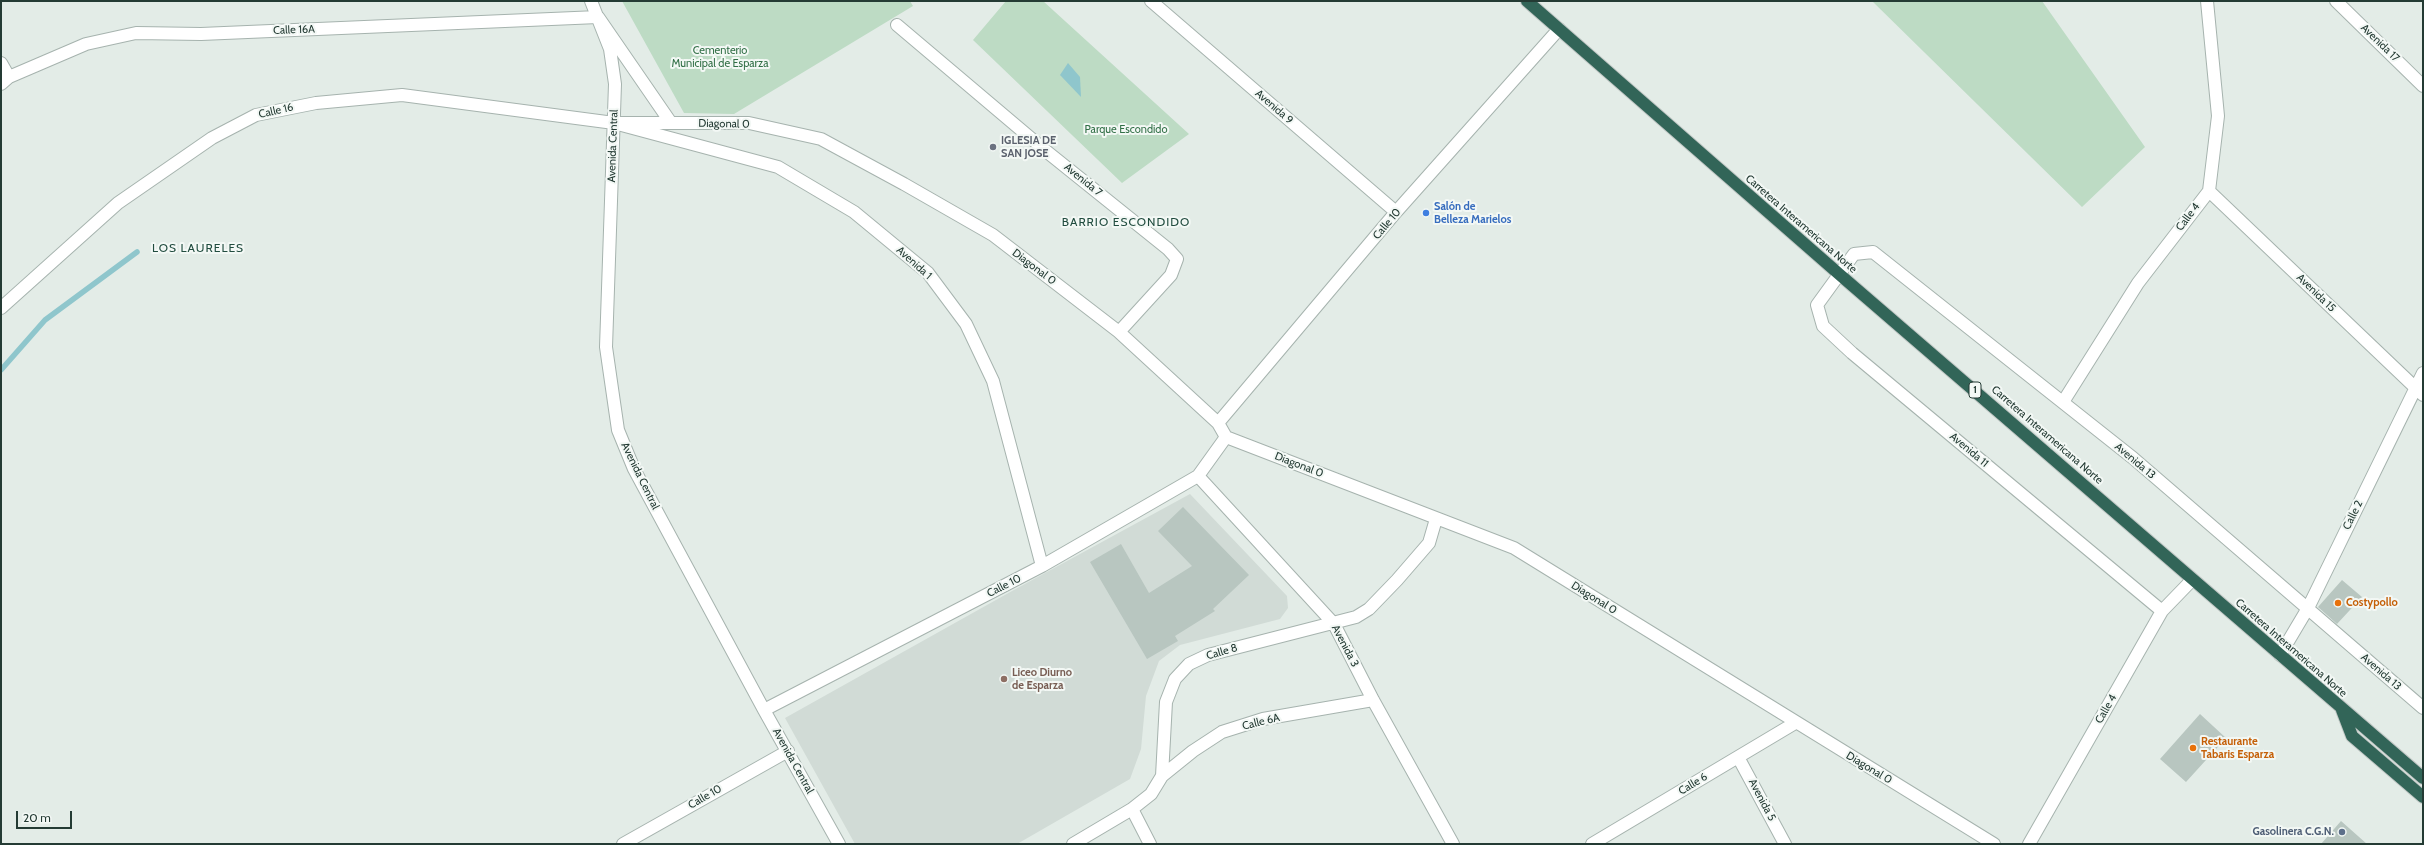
<!DOCTYPE html>
<html>
<head>
<meta charset="utf-8">
<style>
  body { margin:0 }
  #map { position:relative; width:2424px; height:845px; overflow:hidden; background:#e3ece7; font-family:Cabin,sans-serif }
  canvas { display:block }
  .frame { position:absolute; inset:0; border:2px solid #243b34; pointer-events:none }
  .scale { position:absolute; left:16px; top:811px; width:56px; height:18px; box-sizing:border-box; border:2px solid #243b34; border-top:0; padding-left:5px; font-size:12px; line-height:14px; white-space:nowrap; color:#243b34; -webkit-text-stroke:3px #f3f8f5; paint-order:stroke }
</style>
</head>
<body>
<div id="map">
<canvas width="2424" height="845"></canvas>
<div class="frame"></div>
<div class="scale">20 m</div>
</div>
<script>
const g = document.querySelector('canvas').getContext('2d');
g.lineJoin = 'round';
function fill(path, color) { g.fillStyle = color; g.fill(path, 'evenodd'); }
function strokePath(path, color, width, dash) { g.strokeStyle = color; g.lineWidth = width; g.lineCap = dash ? 'butt' : 'round'; g.setLineDash(dash || []); g.stroke(path); }
function drawText(font, color, halo, rows, align = 'center') {
  g.font = font + ' Cabin,sans-serif'; g.lineWidth = 4; g.setLineDash([]); g.textBaseline = 'middle'; g.strokeStyle = halo; g.fillStyle = color; for (const [text, x, y, turn = 0] of rows) {
    g.save(); g.translate(x, y); g.rotate((+turn || 0) * Math.PI / 180); g.textAlign = isNaN(turn) ? turn : align; if (halo) g.strokeText(text, 0, 0); g.fillText(text, 0, 0); g.restore();
  }
}
const built = new Path2D(`
  M1190 494 1287 596 1288 608 1280 619 1180 645 1159 661 1146 696 1141 749 1130 779 1017 844H855L785 718 1012 591Z`);
const green = new Path2D(`
  M622 1H910L913 6 734 114 684 113Z
  M1006 1H1043L1189 134 1122 183 973 40Z
  M1872 1H2042L2145 147 2082 207Z`);
const water = new Path2D(`
  M1068 63 1080 77 1081 97 1060 75Z`);
const stream = new Path2D(`
  M1 370 45 320 137 252`);
const building = new Path2D(`
  M1183 507 1249 575 1213 609 1215 611 1175 636 1178 641 1147 659 1090 562 1121 544 1149 593 1192 566 1158 531Z
  M2342 580 2362 597 2337 624 2318 607Z
  M2200 714 2226 738 2186 782 2160 759Z
  M2341 821 2367 844H2321Z`);
const minor = new Path2D(`
  M591 1 610 49 615 84 606 347 618 430 634 469 764 710 839 844
  M1151 1 1396 212
  M2336 1 2423 86
  M897 25 1046 151 1168 249 1177 259 1171 275 1119 332
  M1 63 9 77
  M1 84 9 77 86 44 136 33 201 34 598 17 671 123
  M614 123H749L821 139 904 184 993 235 1119 332 1218 423 1226 437 1514 548 1994 844
  M2209 191 2423 395
  M1 308 118 203 212 138 256 115 316 103 402 95 614 123 778 167 854 212 928 273 966 324 993 381 1042 566
  M2063 402 2138 283 2209 191 2218 116 2207 1
  M1218 423 1396 212 1559 29
  M1198 476 1334 624 1373 700 1453 844
  M2162 611 1852 353 1823 326 1817 305 1854 254 1873 252 2133 458 2423 708
  M2280 655 2308 608 2423 373
  M764 710 1042 566 1198 476 1226 437
  M1738 757 1785 844
  M1162 776 1193 751 1222 732 1263 719 1373 700
  M1132 809 1150 844
  M623 844 788 751
  M1073 844 1132 809 1151 794 1162 776 1166 702 1175 679 1189 664 1208 655 1356 617 1369 609 1397 580 1429 543 1436 519
  M1592 844 1795 723
  M2029 844 2162 611 2192 580`);
const highway = new Path2D(`
  M1527 1 1839 274 2423 778
  M2342 710 2352 736 2423 797`);
const markers = [
  [993,147,4,"#6b7280"],
  [1426,213,4,"#3f7fe0"],
  [2338,603,4,"#e8710a"],
  [1004,679,4,"#8d6e63"],
  [2193,748,4,"#e8710a"],
  [2342,832,4,"#5c6f8a"]
];
const shields = [
  [1975,390,12]
];
const shieldNames = [
  ["1",1975,390]
];
const streetNames = [
  ["Calle 16A",294,30,-2],
  ["Avenida 17",2380,43,44],
  ["Avenida 9",1274,107,41],
  ["Calle 16",276,111,-13],
  ["Diagonal 0",724,124,1],
  ["Avenida Central",613,146,-88],
  ["Avenida 7",1083,180,39],
  ["Calle 4",2188,217,-53],
  ["Calle 10",1387,224,-50],
  ["Carretera Interamericana Norte",1801,224,41],
  ["Avenida 1",914,263,42],
  ["Diagonal 0",1034,267,37],
  ["Avenida 15",2316,293,44],
  ["Carretera Interamericana Norte",2047,435,41],
  ["Avenida 11",1969,450,40],
  ["Avenida 13",2135,461,40],
  ["Diagonal 0",1299,465,21],
  ["Avenida Central",640,476,64],
  ["Calle 2",2353,515,-64],
  ["Calle 10",1004,586,-27],
  ["Diagonal 0",1594,598,32],
  ["Avenida 3",1345,646,62],
  ["Carretera Interamericana Norte",2291,648,41],
  ["Calle 8",1222,652,-16],
  ["Avenida 13",2381,672,41],
  ["Calle 4",2106,709,-60],
  ["Calle 6A",1261,722,-14],
  ["Avenida Central",793,761,61],
  ["Diagonal 0",1869,768,31],
  ["Calle 6",1693,784,-31],
  ["Calle 10",705,797,-30],
  ["Avenida 5",1762,800,62]
];
const parkNames = [
  ["Cementerio",720,51],
  ["Municipal de Esparza",720,64],
  ["Parque Escondido",1126,130]
];
const worshipNames = [
  ["IGLESIA DE",1001,141],
  ["SAN JOSE",1001,154]
];
const shopNames = [
  ["Salón de",1434,207],
  ["Belleza Marielos",1434,220]
];
const foodNames = [
  ["Costypollo",2346,603],
  ["Restaurante",2201,742],
  ["Tabaris Esparza",2201,755]
];
const educationNames = [
  ["Liceo Diurno",1012,673],
  ["de Esparza",1012,686]
];
const serviceNames = [
  ["Gasolinera C.G.N.",2334,832]
];
const neighbourhoodNames = [
  ["BARRIO ESCONDIDO",1126,222],
  ["LOS LAURELES",198,248]
];
fill(built, '#d1dbd6');
fill(green, '#bddbc4');
fill(water, '#8fc6cc');
strokePath(stream, '#8fc6cc', 5.5);
fill(building, '#b8c6c0');
strokePath(minor, '#a6b3ae', 14);
strokePath(highway, '#c2c8c6', 14);
strokePath(minor, '#fff', 12);
strokePath(highway, '#326558', 12);
for (const [x, y, r, color] of markers) { const dot = new Path2D(); dot.arc(x, y, r, 0, 2 * Math.PI); g.fillStyle = color; g.fill(dot); strokePath(dot, '#f3f8f5', 1.5); }
for (const [x, y, w] of shields) { const box = new Path2D(); box.roundRect(x - w / 2, y - 8, w, 16, 3); g.fillStyle = '#f3f8f5'; g.fill(box); strokePath(box, '#243b34', 1); }
drawText('bold 10px', '#243b34', null, shieldNames);
drawText('11px', '#243b34', '#f3f8f5', streetNames);
drawText('11px', '#316f46', '#f3f8f5', parkNames);
drawText('bold 11px', '#5b616d', '#f3f8f5', worshipNames, 'left');
drawText('bold 11px', '#366cbe', '#f3f8f5', shopNames, 'left');
drawText('bold 11px', '#c56008', '#f3f8f5', foodNames, 'left');
drawText('bold 11px', '#785e54', '#f3f8f5', educationNames, 'left');
drawText('bold 11px', '#4e5e75', '#f3f8f5', serviceNames, 'right');
g.letterSpacing = '1px';
drawText('12px', '#214c3f', '#f3f8f5', neighbourhoodNames);
g.letterSpacing = '0px';
</script>
</body>
</html>
